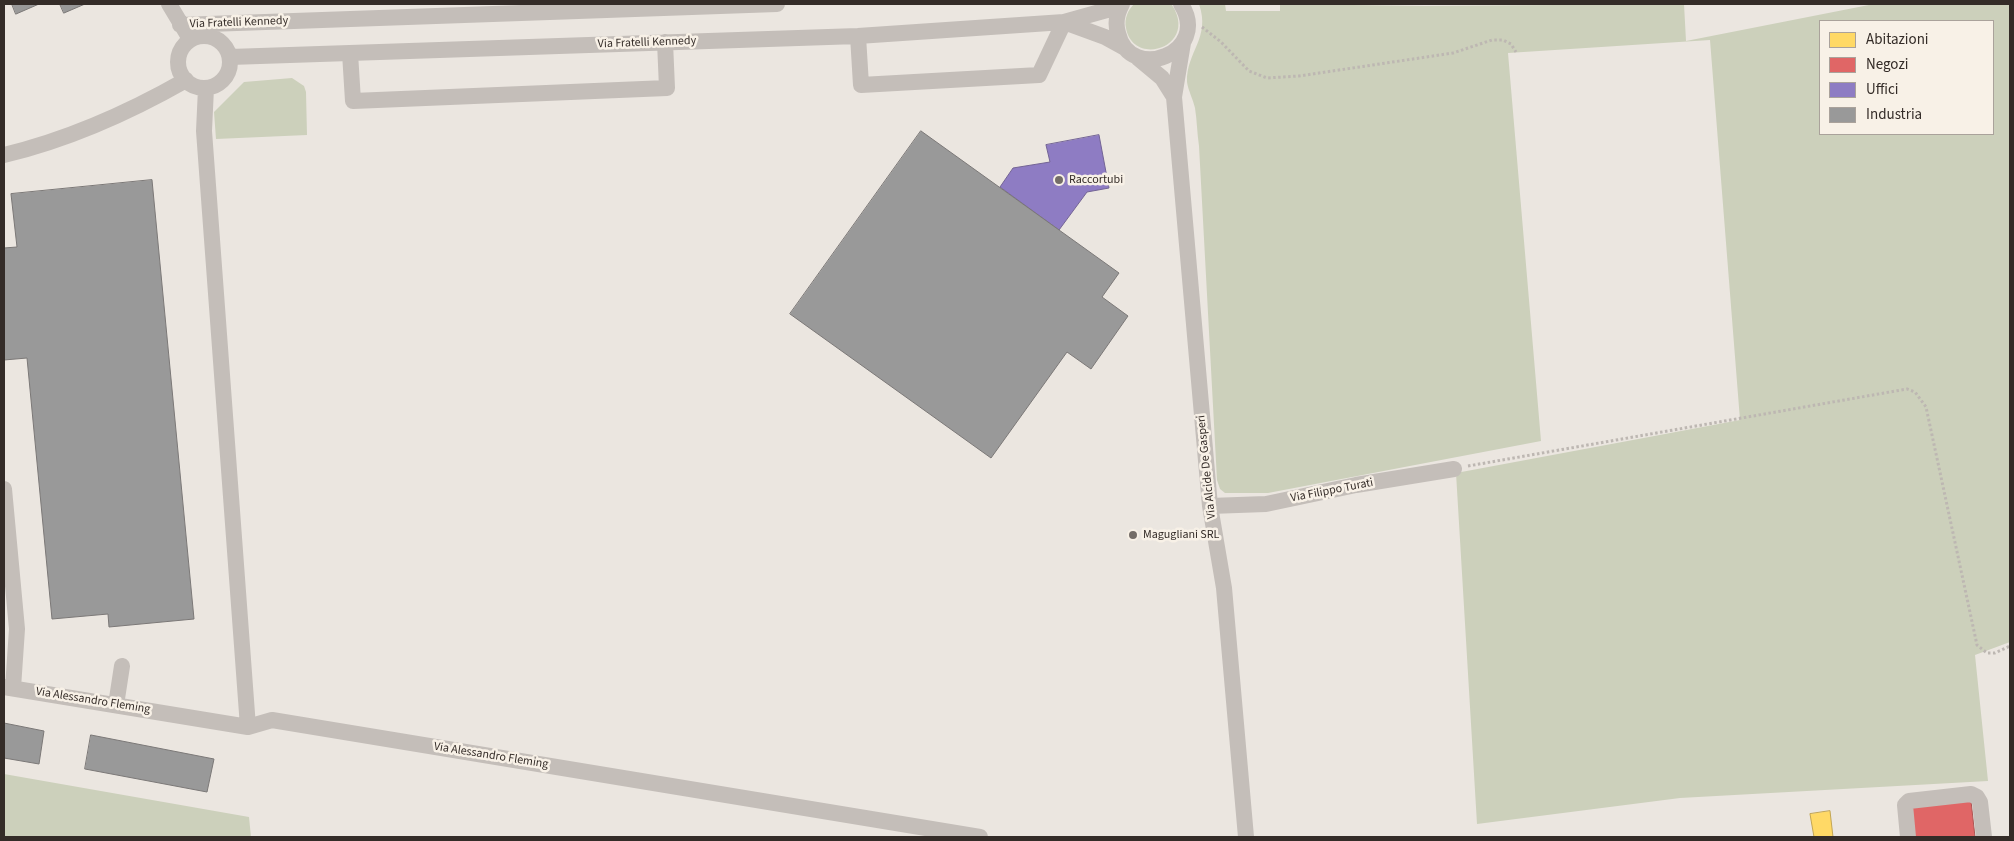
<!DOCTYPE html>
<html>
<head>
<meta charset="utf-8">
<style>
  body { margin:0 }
  #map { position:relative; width:2014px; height:841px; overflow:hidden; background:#ebe6e0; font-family:"Source Sans 3",sans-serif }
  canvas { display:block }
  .frame { position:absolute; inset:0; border:5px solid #342c28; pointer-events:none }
  .legend { position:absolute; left:1819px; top:20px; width:175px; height:115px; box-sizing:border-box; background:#f8f1e7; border:1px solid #aaa29b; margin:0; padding:6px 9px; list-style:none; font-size:15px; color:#342c28 }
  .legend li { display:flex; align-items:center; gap:10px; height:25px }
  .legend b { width:25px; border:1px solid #aaa29b }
</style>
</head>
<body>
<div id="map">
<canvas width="2014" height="841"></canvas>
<div class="frame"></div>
<ul class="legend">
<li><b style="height:14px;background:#ffd966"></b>Abitazioni</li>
<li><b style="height:14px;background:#e06666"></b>Negozi</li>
<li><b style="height:14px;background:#8e7cc3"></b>Uffici</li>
<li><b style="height:14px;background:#999"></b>Industria</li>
</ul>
</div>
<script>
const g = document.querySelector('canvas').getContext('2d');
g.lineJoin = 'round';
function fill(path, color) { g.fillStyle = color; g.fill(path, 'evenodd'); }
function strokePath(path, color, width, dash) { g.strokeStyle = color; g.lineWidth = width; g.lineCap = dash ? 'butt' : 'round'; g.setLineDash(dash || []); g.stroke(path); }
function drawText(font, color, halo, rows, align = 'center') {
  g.font = font + ' "Source Sans 3",sans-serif'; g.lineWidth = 5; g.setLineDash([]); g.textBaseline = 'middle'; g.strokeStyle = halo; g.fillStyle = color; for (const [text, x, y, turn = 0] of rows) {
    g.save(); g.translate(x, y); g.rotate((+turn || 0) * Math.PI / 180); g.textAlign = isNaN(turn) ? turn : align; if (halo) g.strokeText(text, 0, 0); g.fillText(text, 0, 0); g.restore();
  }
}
const green = new Path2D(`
  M1134 4 1172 5C1199 47 1133 68 1126 28 1124 19 1128 10 1134 4Z
  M1199 4H1225L1226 11H1280V4L1425 6 1684 4 1686 41 1874 4H2010V642L1975 655 1988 781 1680 798 1477 824 1456 473 1740 420 1710 40 1508 53 1541 441 1268 493H1225L1220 489 1217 480 1199 146C1197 133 1197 120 1195 108 1193 99 1188 90 1187 82 1186 52 1211 38 1199 4ZM1820 21H1993V134H1820Z
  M292 78 304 86 306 92 307 135 216 139 214 112 244 82Z
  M4 774 249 817 251 837H4Z`);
const homes = new Path2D(`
  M1830 811 1833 837H1814L1810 814Z`);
const shops = new Path2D(`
  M1971 801 1975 837H1913L1909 807Z`);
const offices = new Path2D(`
  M1099 135 1109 188 1087 192 1059 230 1000 187 1013 168 1050 162 1046 145Z`);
const industry = new Path2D(`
  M12 4H39L16 14Z
  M60 4H85L64 13Z
  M921 131 1119 273 1102 297 1128 316 1091 369 1067 352 991 458 790 314Z
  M152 180 194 619 109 627 108 614 52 619 27 358 4 360V248L17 247 11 194Z
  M4 723 44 731 39 764 4 758Z
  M91 735 214 759 207 792 85 769Z`);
const path = new Path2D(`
  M1202 27 1221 42 1249 71 1267 78 1299 76 1453 53 1492 40H1503L1511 44 1516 52
  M1468 466 1907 389 1915 392 1926 407 1977 645 1987 653H1995L2010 646`);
const minor = new Path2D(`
  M169 4 187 34
  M1118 4 1107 10 1064 22 1105 37 1125 48
  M1122 4C1117 13 1115 23 1118 33 1130 84 1212 53 1181 4
  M180 25 777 4
  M178 62a26 26 0 1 1 52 0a26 26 0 1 1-52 0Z
  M350 53 353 101 667 88 665 42
  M230 57 858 36 1064 22 1039 75 861 85 858 36
  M1138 58 1162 78 1174 97 1183 43
  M206 88 204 131 248 727
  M1174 97 1210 506 1224 588 1246 837
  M4 155C67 140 130 112 186 80
  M4 489 17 629 13 688
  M1210 506 1266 504 1356 485 1454 469
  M4 687 248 727 272 720 980 837
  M116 705 122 666
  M1908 837 1905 805 1909 801 1971 794 1977 797 1980 802 1984 837`);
const markers = [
  [1059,180,5,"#746d68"],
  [1133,535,5,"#746d68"]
];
const streetNames = [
  ["Via Fratelli Kennedy",239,23,-2],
  ["Via Fratelli Kennedy",647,43,-2],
  ["Via Alcide De Gasperi",1207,467,-96],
  ["Via Filippo Turati",1332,491,-11],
  ["Via Alessandro Fleming",93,701,9],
  ["Via Alessandro Fleming",491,756,9]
];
const poiNames = [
  ["Raccortubi",1069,180],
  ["Magugliani SRL",1143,535]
];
fill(green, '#ccd0bb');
fill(homes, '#ffd966');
strokePath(homes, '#c2a553', 1);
fill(shops, '#e06666');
strokePath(shops, '#ac5553', 1);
fill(offices, '#8e7cc3');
strokePath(offices, '#736494', 1);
fill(industry, '#999');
strokePath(industry, '#7b7877', 1);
strokePath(path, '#bdb7b2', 3, [2.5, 2.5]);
strokePath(minor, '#c4beb9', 16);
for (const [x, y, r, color] of markers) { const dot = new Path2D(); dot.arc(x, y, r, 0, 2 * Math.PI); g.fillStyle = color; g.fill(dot); strokePath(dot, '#f8f1e7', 2); }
drawText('12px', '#342c28', '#f8f1e7', streetNames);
drawText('12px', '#342c28', '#f8f1e7', poiNames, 'left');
</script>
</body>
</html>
